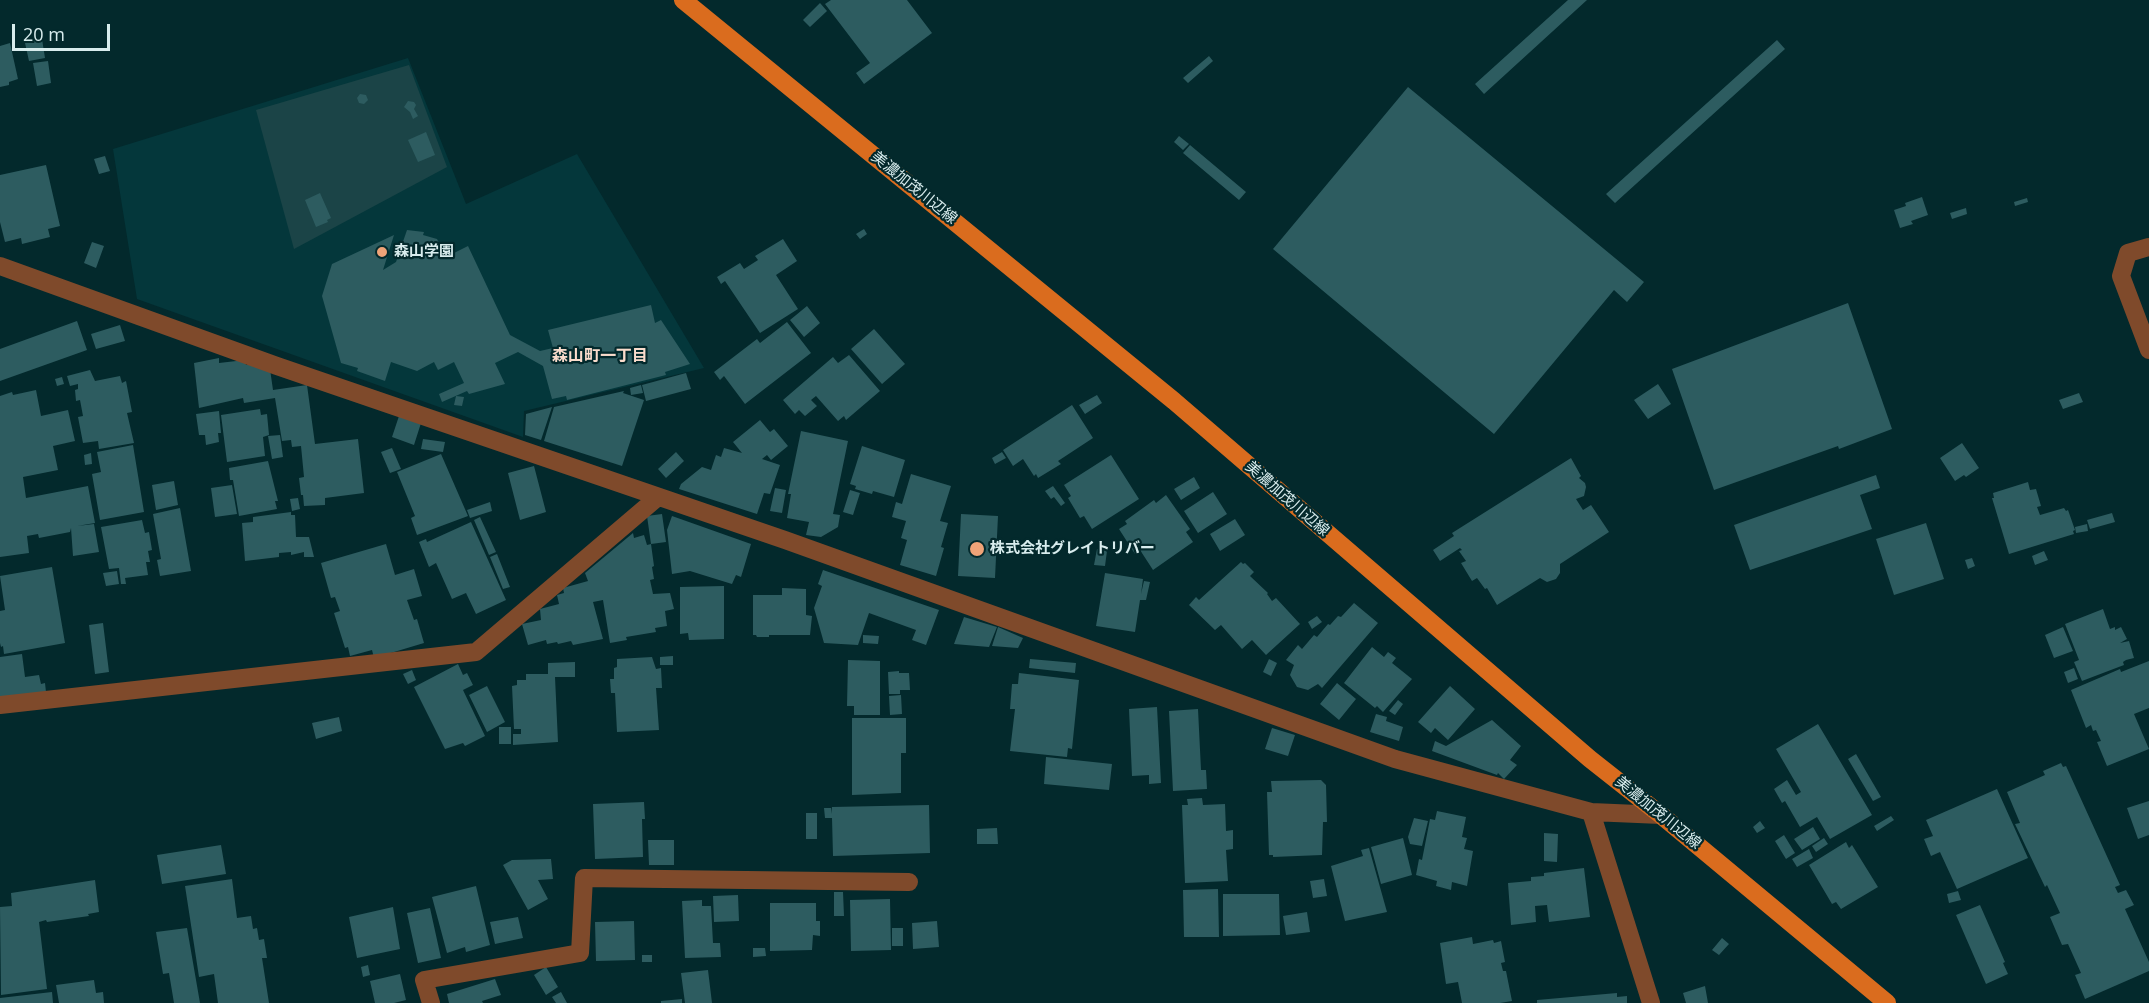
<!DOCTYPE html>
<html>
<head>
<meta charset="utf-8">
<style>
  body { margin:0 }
  #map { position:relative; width:2149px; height:1003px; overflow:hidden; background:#03292c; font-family:"Open Sans",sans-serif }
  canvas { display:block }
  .scale { position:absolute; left:12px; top:24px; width:98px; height:27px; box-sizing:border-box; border:3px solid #d8eced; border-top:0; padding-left:8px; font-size:18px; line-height:21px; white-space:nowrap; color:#d8eced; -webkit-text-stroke:4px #03292c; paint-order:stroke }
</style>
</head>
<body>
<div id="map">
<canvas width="2149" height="1003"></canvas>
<div class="scale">20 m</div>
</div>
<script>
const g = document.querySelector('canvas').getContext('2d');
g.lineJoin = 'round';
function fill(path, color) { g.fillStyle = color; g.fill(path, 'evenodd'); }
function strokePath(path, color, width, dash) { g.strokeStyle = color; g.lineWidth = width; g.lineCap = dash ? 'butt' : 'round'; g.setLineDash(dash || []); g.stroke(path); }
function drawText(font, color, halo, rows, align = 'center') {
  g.font = font + ' "Open Sans","Noto Sans JP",sans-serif'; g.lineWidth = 4.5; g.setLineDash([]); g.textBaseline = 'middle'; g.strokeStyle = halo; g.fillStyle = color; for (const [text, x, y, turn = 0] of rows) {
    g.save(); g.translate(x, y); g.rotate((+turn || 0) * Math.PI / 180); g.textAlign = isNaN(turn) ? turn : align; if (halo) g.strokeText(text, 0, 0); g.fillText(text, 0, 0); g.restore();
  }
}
const built = new Path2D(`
  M408 58 466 204 577 154 704 368 524 411 523 437 137 299 113 149Z`);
const green = new Path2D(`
  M409 65 447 167 294 249 256 110Z`);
const building = new Path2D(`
  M831 0H907L932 33 864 84 856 73 870 63 825 4Z
  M1568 0H1587L1484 94 1475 84Z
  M820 3 827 11 810 27 803 20Z
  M42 39 45 58 29 61 25 43Z
  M1777 40 1785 49 1615 203 1606 194Z
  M10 43 18 79 9 82V85L0 87V46Z
  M1209 56 1213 61 1188 83 1183 78Z
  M48 61 51 83 37 86 33 63Z
  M1408 87 1644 282 1627 302 1614 290 1494 434 1273 249Z
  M360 94 366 95 368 100 364 104 359 103 357 98Z
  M408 101 414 102 416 105 414 109 418 116 413 119 410 112 404 107Z
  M426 132 435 155 418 162 408 140Z
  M1179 136 1189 144 1183 150 1174 142Z
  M1190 145 1246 192 1239 200 1183 153Z
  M105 156 110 171 99 174 94 159Z
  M46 165 60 226 48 229 50 237 22 244 21 238 5 242 0 222V175Z
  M320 193 331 218 327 220 328 222 316 227 305 200Z
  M1922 197 1928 215 1911 221 1913 224 1900 228 1894 210 1906 206 1905 203Z
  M2027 198 2028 202 2015 206 2014 202Z
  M1966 208 1967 214 1952 219 1950 213Z
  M864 229 867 234 860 239 856 234Z
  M407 230 424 232 423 235 437 239 446 257 468 246 510 335 540 351 553 348 548 330 651 305 655 323 661 320 690 364 665 372 666 375 567 400 566 396 552 399 543 366 518 352 495 363 505 384 469 394 467 391 442 402 439 394 464 383 454 362 438 370 434 362 417 371 391 362 385 381 357 371 358 368 341 363 322 296 332 264 394 235 383 270 396 262Z
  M783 239 797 261 776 275 798 309 760 333 725 281 721 284 717 277 740 263 744 269 758 260 755 256Z
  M92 242 104 246 96 268 84 263Z
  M1848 303 1892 429 1839 449 1838 446 1714 490 1672 369Z
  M807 306 820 323 804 337 790 320Z
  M77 321 87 350 0 381V349Z
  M787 322 811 353 745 404 724 376 720 380 714 372 757 339 760 343Z
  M120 325 125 341 96 349 91 334Z
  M874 329 905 364 882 384 851 349Z
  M849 355 880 391 846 420 844 416 838 421 816 396 811 400 817 406 805 416 799 410 795 414 783 400 833 357 838 363Z
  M219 358V363L245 360 246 365 254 363 270 369 273 390 307 385 315 444 358 439 364 493 325 498V505L304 506 303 495H301L299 478 304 477 301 446 292 447 291 440 282 441 275 398 244 403 243 398 199 408 194 363Z
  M90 370 95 381 120 376 122 383 126 381 132 412 127 413 134 443 99 449 98 441 83 443 78 417 83 416 80 400 76 401 75 390 78 389V384L70 386 67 376Z
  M686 373 691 389 646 401 642 385Z
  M62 377 64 384 57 386 55 379Z
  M1658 384 1671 404 1648 419 1634 400Z
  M641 385 643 393 631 395 630 388Z
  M36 390 41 416 68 410 75 441 53 446 58 470 23 477 26 498 88 486 95 523 77 526 94 524 99 552 73 556 71 528 70 532 39 538 38 534 27 536 29 553 0 557V396L12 392 13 395Z
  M624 391 623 393 644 400 622 466 544 441 554 407Z
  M2079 393 2083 402 2063 409 2059 400Z
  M1097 395 1102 403 1085 414 1079 405Z
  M456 396 464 397 462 406 454 405Z
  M1072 405 1093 438 1058 461 1061 464 1038 478 1036 474 1034 476 1023 459 1013 466 1003 450Z
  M552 407 541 440 525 435 526 414Z
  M260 409 261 415 267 414 269 435 263 437 265 456 227 462 221 415Z
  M219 411 221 433H218L219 442 206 445 205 435H199L196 414Z
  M399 416 421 423 414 445 392 437Z
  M760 420 770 432 774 429 788 446 771 460 767 455 762 459 780 465 770 494 764 493 757 514 679 489 681 484 702 467 711 470 716 455 721 457 724 448 742 453 733 442Z
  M801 431 848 441 833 514 840 515 838 527 821 537 806 535 809 522 787 518 791 494H788Z
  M280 435 283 457 272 459 268 436Z
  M423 439 445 442 443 452 421 449Z
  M1962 443 1979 468 1966 477 1964 475 1955 481 1940 458Z
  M133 445 144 512 100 520 92 474 101 472 97 452Z
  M862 446 905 460 894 497 873 491 872 494 855 489 856 486 850 484Z
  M392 448 401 469 390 473 381 452Z
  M676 452 684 461 666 478 658 469Z
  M1002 452 1006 458 995 464 992 458Z
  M91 453 92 464 85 465 84 455Z
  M441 454 468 516 417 535 411 518 415 516 397 472Z
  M1111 455 1139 499 1092 529 1084 516 1080 518 1068 498 1071 496 1064 485Z
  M1571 458 1581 476 1579 478 1585 483 1586 487 1584 496 1576 499 1583 510 1591 505 1609 532 1560 564V573L1556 579 1547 582 1540 578 1497 605 1487 588 1485 589 1477 578 1472 581 1461 563 1466 561 1459 551 1462 550 1460 548 1440 561 1433 550 1454 536 1452 533Z
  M268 461 278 501H275L277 509 239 516 233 480H230L229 468Z
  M534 466 546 512 520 520 508 473Z
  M911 474 951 486 940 521 948 523 941 547 944 548 936 576 900 565 907 540 901 538 906 521 892 517 896 502 902 504Z
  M1876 475 1880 488 1860 495 1872 529 1750 570 1734 525Z
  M1194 477 1200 488 1181 500 1174 489Z
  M174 481 178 505 156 510 152 485Z
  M2028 482 2030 490 2036 489 2041 506 2037 507 2040 515 2064 508 2066 511 2068 510 2075 530 2073 531 2074 534 2009 554 1992 498H1994L1993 493Z
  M232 485 237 514 215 517 211 488Z
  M1053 486 1065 503 1061 506 1054 497 1051 499 1045 491Z
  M775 488 786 490 782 513 770 511Z
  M850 490 860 493 853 515 843 512Z
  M1213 492 1227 514 1198 533 1184 511Z
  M1166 495 1190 529 1186 532 1193 542 1153 570 1140 550 1135 554 1119 529 1127 524 1125 521 1154 500 1156 503Z
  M298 498 300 509 292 511 290 499Z
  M490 502 492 511 470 518 467 510Z
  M180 508 191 571 160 576 157 560 161 559 153 514Z
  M291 512V515H295L296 537H309L314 557H304V552L291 555V552L279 553V557L245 561 242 523 253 522V517Z
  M2112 513 2115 522 2090 529 2087 520Z
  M662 514 666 542 651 544 647 516Z
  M961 514 998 516 995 578 958 576Z
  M672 516 751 544 741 577 736 575 732 584 690 571 672 574 667 530Z
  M480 517 496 552 489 555 474 520Z
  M1235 519 1245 535 1220 551 1210 534Z
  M142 520 145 533 149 532 152 550 148 551 150 562H146L148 575 125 578 126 584H121L119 568 109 569 101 527Z
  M471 522 506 600 476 614 466 593 452 599 436 563 429 567 419 542 426 539 427 542Z
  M1926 523 1944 579 1894 595 1876 539Z
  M2087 524 2088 531 2076 533 2075 527Z
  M633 533 634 538 644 535 647 545 651 544 654 566 652 567 654 579 650 580 653 594 670 593 674 609 665 611 667 626 655 628 656 632 626 637 627 640 610 643 603 600 593 602 603 639 573 645 571 641 558 644 557 642 547 644 546 640 528 645 522 624 541 620 540 609 559 604 557 595 564 593 563 588 588 581 585 573Z
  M386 544 395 575 414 569 422 596 407 600 414 620 417 619 424 643 374 658 372 650 350 656 348 647 345 648 334 613 340 611 335 597 331 598 321 563Z
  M1097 549 1107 551 1105 566 1094 565Z
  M2044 551 2048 560 2035 565 2032 556Z
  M497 554 510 587 503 589 490 557Z
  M1972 558 1975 566 1968 569 1965 560Z
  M1241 562 1243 564 1245 563 1254 572 1250 576 1268 593 1267 594 1272 601 1276 598 1300 624 1266 655 1252 640 1242 649 1221 625 1215 630 1189 605 1196 597 1199 600Z
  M52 567 65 643 4 654 3 646 1 647 0 643V611L5 610 0 576Z
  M823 570 939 610 926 645 912 640 916 630 869 613 858 645 824 643 814 608 822 586 818 584Z
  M117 571 119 584 106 586 103 573Z
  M1105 573 1143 579 1141 594 1144 581 1150 582 1146 600H1140L1135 632 1096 626Z
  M724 586V639L689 640 688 633 680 634V587Z
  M782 588 806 589V615L812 616 810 635H769V637H757L756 635H753V595H782Z
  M1354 603 1378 623 1322 688 1318 684 1308 690 1297 687 1290 675 1294 665 1286 660 1298 645 1302 649 1314 635 1317 637 1328 624 1330 625 1338 616 1341 617Z
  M2103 609 2110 629 2115 627V630L2121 627 2127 639 2120 643 2129 641 2134 658 2126 660 2123 662 2124 665 2082 681 2074 662 2079 660 2065 624Z
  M1317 616 1322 622 1312 629 1308 622Z
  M964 617 997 627 989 647 954 644Z
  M103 623 109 672 95 674 89 625Z
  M998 627 1023 638 1018 648 992 646Z
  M2063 627 2073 651 2054 658 2045 635Z
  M863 635 879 636 878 644 863 643Z
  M1372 647 1384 657 1388 652 1396 658 1392 663 1412 679 1383 712 1377 706 1375 708 1344 683Z
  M22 654 25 677 39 675 41 684 45 683 46 692 0 702V657Z
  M673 656V665H660V657Z
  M652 657 656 669 661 668 662 688H656L659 730 617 732 615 693H611L610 679H614V668L617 667V659Z
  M1030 659 1076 663 1075 673 1029 668Z
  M1269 659 1277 663 1271 676 1263 672Z
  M848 660 880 661V715H854V706H847Z
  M2149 661V708L2134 714 2149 749 2107 766 2097 742 2101 741 2096 730 2093 731 2091 725 2086 728 2071 690 2120 669 2121 672Z
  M575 662V677H555L558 742 513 745V734H521V729H514L512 686 517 685V680H526V674H548V663Z
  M458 664 463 675 467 673 473 685 463 690 485 736 465 746 463 743 445 749 414 687Z
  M2074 668 2078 679 2068 683 2064 672Z
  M412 670 416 680 408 684 403 674Z
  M899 671V673H909L910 690H900V694H889L888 672Z
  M1019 673 1079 680 1072 749 1068 748 1067 757 1010 751 1015 709H1010L1012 684H1018Z
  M1337 683 1356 699 1339 720 1320 704Z
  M487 686 505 722 487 732 469 695Z
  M1450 686 1475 709 1448 740 1435 728 1431 733 1418 722Z
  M901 695 902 714 890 715 889 696Z
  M1398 700 1403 704 1395 715 1389 711Z
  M1157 707 1161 783 1149 784V775L1132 776 1129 709Z
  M1198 709 1201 770H1206L1207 789 1173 791 1169 711Z
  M1376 714 1387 717 1386 721 1403 727 1399 741 1370 732Z
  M339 717 342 731 316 739 312 723Z
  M852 718H906V753H901V793L852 795Z
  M1492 720 1521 746 1510 760 1517 765 1504 779 1498 773 1497 775 1432 751 1435 741 1446 746Z
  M1818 724 1872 815 1830 839 1817 817 1800 827 1785 801 1782 803 1774 789 1787 780 1796 795 1801 792 1776 749Z
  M499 727H511V744H499Z
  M1272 728 1295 735 1288 756 1265 749Z
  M1856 754 1881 797 1873 801 1848 759Z
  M1046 757 1112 764 1109 790 1044 784Z
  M2061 763 2063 767 2066 766 2120 885 2115 887 2118 893 2126 890 2134 905 2125 909 2149 962V971L2085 999 2075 975 2081 973 2068 944 2062 945 2050 917 2060 913 2047 885 2045 887 2015 824 2020 823 2007 792 2045 775 2043 771Z
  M1321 780 1326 785 1327 822H1323L1322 855 1273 857V855H1269L1267 792H1272L1271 781Z
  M1997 789 2028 858 1957 889 1940 852 1931 856 1924 839 1933 836 1926 820Z
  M1202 798 1203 805 1225 804 1226 831 1233 830V849L1226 850 1228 881 1185 883 1182 805H1188L1187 799Z
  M2149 801V835L2138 839 2127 808Z
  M644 802 645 819H642L643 857 595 859 593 804Z
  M929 805 930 853 833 856 832 818H825L824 808H831V814L832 807Z
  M1437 811 1466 817 1462 837 1467 838 1464 849 1473 851 1467 886 1452 882 1451 890 1436 886 1437 881 1416 875 1419 859 1422 860 1430 819 1435 820Z
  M806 813H817V839H806Z
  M1891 816 1894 820 1877 831 1874 826Z
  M1414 818 1428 821 1422 846 1410 844 1408 837Z
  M1760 821 1765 828 1757 833 1753 827Z
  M1813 827 1820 839 1802 850 1794 839Z
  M997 828 998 844H977V829Z
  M1544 833 1558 834 1557 862 1544 861Z
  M1784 835 1795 853 1786 859 1775 841Z
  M1403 838 1412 875 1381 884 1371 847Z
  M1824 838 1828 844 1816 852 1812 846Z
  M648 840H674V865H649Z
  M1846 842 1849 848 1852 845 1878 887 1841 909 1836 902 1832 904 1809 865Z
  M221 845 226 874 162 884 157 855Z
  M1369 848 1387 912 1345 921 1331 866 1363 856 1361 850Z
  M1809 849 1813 858 1797 867 1792 859Z
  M551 859 553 879 538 880 548 899 528 910 503 865 512 860Z
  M1584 868 1590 917 1549 922 1547 905 1535 906 1536 922 1511 925 1508 883 1531 881V877L1544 876V873Z
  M232 879 237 918 251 916 253 929 257 928 259 940 264 939 267 958H262L269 1003H218L214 974 199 977 185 886Z
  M1324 879 1327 896 1313 898 1310 881Z
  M95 880 99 912 88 914 89 916 47 922 46 920 39 922 47 989 1 995 0 907 12 906 11 893Z
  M476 886 490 945 466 952 465 947 447 953 432 897Z
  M1218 889 1219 937H1184L1183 890Z
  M1958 891 1961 900 1949 903 1947 894Z
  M834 892H843L844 916H834Z
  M1223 894H1279L1280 935 1223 936Z
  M738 895 739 921 714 922 713 896Z
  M890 899 891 950 851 951 850 900Z
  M702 900V906H711L713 943H720L721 957 685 958 682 901Z
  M770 903H816V921H820V936L813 935 812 950 770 951Z
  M1980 905 2005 962 2003 963 2008 974 1986 984 1956 915Z
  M393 907 400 949 357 958 349 917Z
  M430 908 441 958 418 963 407 913Z
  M1307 912 1310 932 1286 935 1283 916Z
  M518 917 523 938 495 944 490 922Z
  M634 921 635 960 596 961 595 922Z
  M937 921 939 947 913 949 912 923Z
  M187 928 200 1003H174L169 973 163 974 156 932Z
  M892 928H903V946H892Z
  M1472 937 1473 944 1493 940 1494 943 1501 941 1505 962 1501 963 1503 971H1506L1512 1001 1500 1003H1462L1458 982 1446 984 1440 943Z
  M1722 938 1729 944 1719 955 1712 950Z
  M753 948H765L766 956 753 957Z
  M642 955H652V962H642Z
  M368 965 370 975 363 977 361 967Z
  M546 967 558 987 546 995 534 975Z
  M708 970 712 1003H685L681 973Z
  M400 974 406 1000 394 1003H375L370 981Z
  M495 979 501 995 482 1001 483 1003H449L447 994Z
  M94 980 96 993 103 992 104 1003H59L56 985Z
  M1705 986 1708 1003H1686L1683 993Z
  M52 992 53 1003H0V998Z
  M561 992 567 1003H556L552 997Z
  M1617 993V997L1627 996V1003H1537V1000Z
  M682 999V1003H661V1001Z`);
const minor = new Path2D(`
  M2149 247 2128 253 2121 276 2149 350
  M0 266 277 366 785 540 1395 759 1591 812 1661 815
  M0 705 476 652 658 497
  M1591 812 1651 1003
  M431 1003 424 980 580 953 584 878 909 882`);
const major = new Path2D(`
  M683 0 1174 401 1590 759 1661 815 1887 1003`);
const markers = [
  [382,252,6,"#efa378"],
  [977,549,8,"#efa378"]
];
const streetNames = [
  ["美濃加茂川辺線",914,188,39],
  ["美濃加茂川辺線",1287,499,41],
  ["美濃加茂川辺線",1658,813,39]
];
const poiNames = [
  ["森山学園",394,252],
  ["株式会社グレイトリバー",990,549]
];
const neighbourhoodNames = [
  ["森山町一丁目",600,356]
];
fill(built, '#04373b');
fill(green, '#1b4447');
fill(building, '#2d5c60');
strokePath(minor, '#7f4a2b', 18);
strokePath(major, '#da6c1e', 18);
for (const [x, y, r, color] of markers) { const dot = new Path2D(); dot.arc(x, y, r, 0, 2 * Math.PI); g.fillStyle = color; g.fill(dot); strokePath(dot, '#03292c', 2); }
drawText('15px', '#d8eced', '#03292c', streetNames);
drawText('bold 15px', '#d8eced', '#03292c', poiNames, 'left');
drawText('bold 16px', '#fadccc', '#03292c', neighbourhoodNames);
</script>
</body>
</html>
